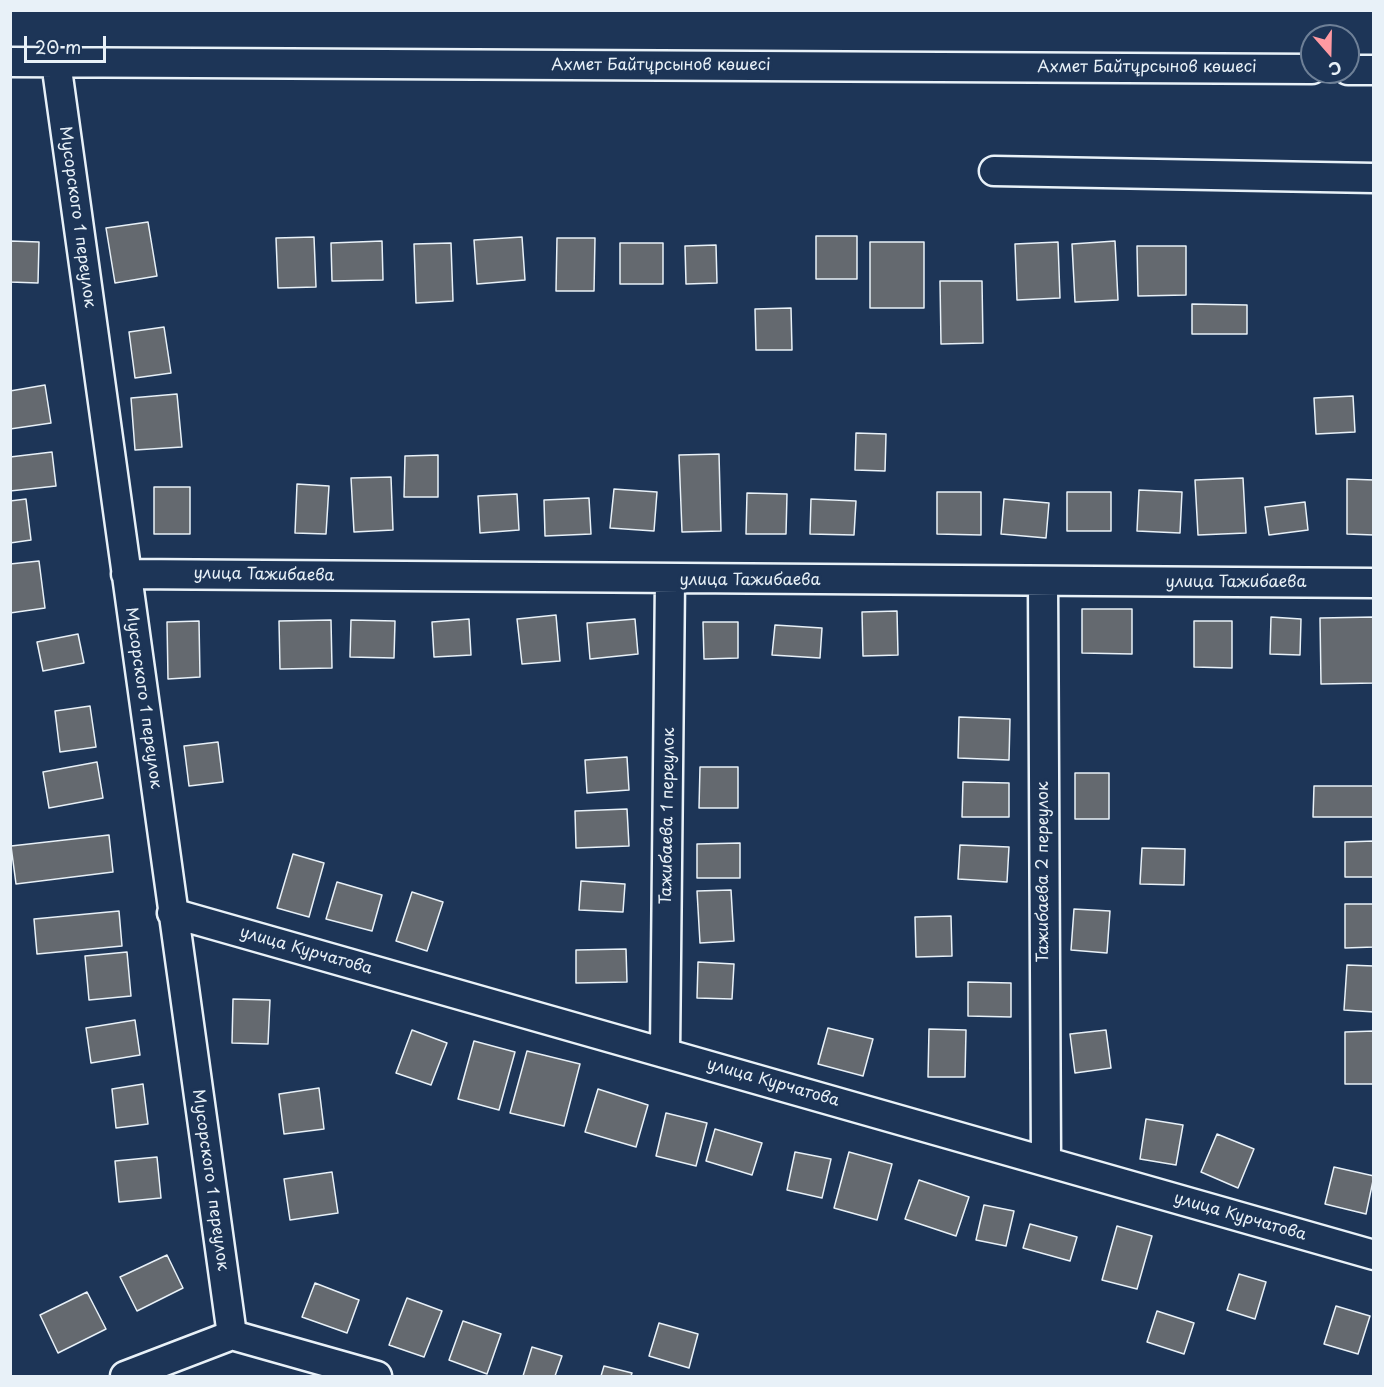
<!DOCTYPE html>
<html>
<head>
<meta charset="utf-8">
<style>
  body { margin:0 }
  #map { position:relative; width:1384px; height:1387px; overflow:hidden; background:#1d3557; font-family:"Playpen Sans",sans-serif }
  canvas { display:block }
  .frame { position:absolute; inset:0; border:12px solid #e8f1f8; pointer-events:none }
  .north { position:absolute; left:1300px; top:24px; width:60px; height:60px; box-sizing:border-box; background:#1d3557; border:2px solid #6e8097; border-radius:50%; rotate:160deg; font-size:16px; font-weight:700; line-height:24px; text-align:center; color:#e8f1f8 }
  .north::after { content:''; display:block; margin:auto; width:21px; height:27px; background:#ff9aa2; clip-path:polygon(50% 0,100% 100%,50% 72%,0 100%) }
  .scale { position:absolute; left:24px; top:36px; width:82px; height:27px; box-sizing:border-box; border:3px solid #e8f1f8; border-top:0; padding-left:8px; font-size:18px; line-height:21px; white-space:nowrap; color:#e8f1f8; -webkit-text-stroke:4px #1d3557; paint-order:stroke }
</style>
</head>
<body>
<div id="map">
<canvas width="1384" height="1387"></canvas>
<div class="frame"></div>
<div class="north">С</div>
<div class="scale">20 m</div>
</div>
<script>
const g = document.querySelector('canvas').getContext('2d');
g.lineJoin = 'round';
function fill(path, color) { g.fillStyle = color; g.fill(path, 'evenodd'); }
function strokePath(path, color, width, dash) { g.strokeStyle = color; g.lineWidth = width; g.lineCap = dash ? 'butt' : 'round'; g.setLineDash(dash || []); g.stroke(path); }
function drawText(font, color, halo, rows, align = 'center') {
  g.font = font + ' "Playpen Sans",sans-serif'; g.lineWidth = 6; g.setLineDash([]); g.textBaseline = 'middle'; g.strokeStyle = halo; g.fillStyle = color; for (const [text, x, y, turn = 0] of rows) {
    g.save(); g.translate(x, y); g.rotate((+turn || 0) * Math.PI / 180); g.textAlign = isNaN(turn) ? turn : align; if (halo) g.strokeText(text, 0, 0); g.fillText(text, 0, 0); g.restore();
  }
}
const building = new Path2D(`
  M148 222 157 276 115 283 106 228Z
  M816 236H857V279H816Z
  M314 237 316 287 278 288 276 238Z
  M522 237 525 280 477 284 474 240Z
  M557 238H595L594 291H556Z
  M10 241 39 242 38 283 10 282Z
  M382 241 383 280 332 281 331 243Z
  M1115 241 1118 300 1075 302 1072 244Z
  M870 242H924V308H870Z
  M1058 242 1060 298 1017 300 1015 244Z
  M451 243 453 301 416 303 414 244Z
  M620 243H663V284H620Z
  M716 245 717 283 686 284 685 246Z
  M1137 246H1186V295L1138 296Z
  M940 281H982L983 343 941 344Z
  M1192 304 1247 305V334H1192Z
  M791 308 792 350H756L755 309Z
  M164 327 171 373 135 378 129 332Z
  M45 385 51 423 10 429V391Z
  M177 394 182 447 135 450 131 398Z
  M1353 396 1355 432 1316 434 1314 398Z
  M856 433 886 434 885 471 855 470Z
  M52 452 56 486 10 491V457Z
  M719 454 721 531 682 532 679 455Z
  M438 455V497H404L405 456Z
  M391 477 393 530 354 532 351 478Z
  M1243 478 1246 533 1198 535 1195 480Z
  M1347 479 1374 480V535L1347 534Z
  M297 484 329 486 326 534 295 533Z
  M154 487H190V534H154Z
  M614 489 657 492 654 531 610 528Z
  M1139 490 1182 492 1180 533 1137 531Z
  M937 492H981V535L937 534Z
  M1067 492H1111V531H1067Z
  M747 493 787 494 786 534H746Z
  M517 494 519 530 480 533 478 496Z
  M589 498 591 534 545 536 544 500Z
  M26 499 31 540 10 543V501Z
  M811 499 856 501 854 535 810 534Z
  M1004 499 1049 503 1046 538 1001 534Z
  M1305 502 1308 530 1269 535 1265 507Z
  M39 561 45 608 10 613V564Z
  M1082 609H1132V654L1082 653Z
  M897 611 898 655 863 656 862 612Z
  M556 615 560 661 522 664 517 619Z
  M1271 617 1301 619 1300 655 1270 654Z
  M1374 617V683L1321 684 1320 618Z
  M469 619 471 655 434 657 432 622Z
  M635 619 638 654 590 659 587 623Z
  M331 620 332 668 280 669 279 621Z
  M351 620 395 621 394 658 350 657Z
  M199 621 200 677 168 679 167 622Z
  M1194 621H1232V668L1194 667Z
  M703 622H738V658L704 659Z
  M775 625 822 628 820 658 772 655Z
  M78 634 84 663 43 671 37 642Z
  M90 706 96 747 60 752 55 711Z
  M959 717 1010 719 1009 760 958 758Z
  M218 742 223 782 189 786 184 746Z
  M627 757 629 790 587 793 585 760Z
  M97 762 103 798 49 808 43 772Z
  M700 767H738V808H699Z
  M1075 773H1109V819H1075Z
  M963 782 1009 783V817H962Z
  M1314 786H1374V817H1313Z
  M627 809 629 846 576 848 575 811Z
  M109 835 113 872 16 884 11 846Z
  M1374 841V877H1345V842Z
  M740 843V878H697V844Z
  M960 845 1009 847 1007 882 958 879Z
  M1142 848 1185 849 1184 885 1140 884Z
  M293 854 324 863 309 917 277 908Z
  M581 881 625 884 623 912 579 910Z
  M337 882 382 895 372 931 326 919Z
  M731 890 734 941 700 943 697 891Z
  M412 892 443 902 427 951 396 941Z
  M1345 904H1374V947L1345 948Z
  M1074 909 1110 911 1107 953 1071 950Z
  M119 911 122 946 37 954 34 919Z
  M951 916 952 956 916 957 915 917Z
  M626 949 627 982 576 983V950Z
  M127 952 131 996 89 1000 85 956Z
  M698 962 734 964 732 999 697 998Z
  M1347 965 1374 966V1012L1344 1010Z
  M968 982 1011 983V1017L968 1016Z
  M233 999 270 1000 268 1044 232 1043Z
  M135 1020 140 1055 91 1063 86 1028Z
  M828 1028 873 1039 863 1076 818 1064Z
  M929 1029 966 1030 965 1077H928Z
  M412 1030 447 1043 431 1085 396 1073Z
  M1106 1030 1111 1068 1075 1073 1070 1034Z
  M1374 1031V1084H1345V1032Z
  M474 1041 515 1052 499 1110 458 1099Z
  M527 1051 580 1064 564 1126 510 1113Z
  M143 1084 148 1124 116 1128 112 1089Z
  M319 1088 324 1129 284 1134 279 1094Z
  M598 1089 648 1105 636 1147 585 1132Z
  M666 1113 707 1123 696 1166 656 1156Z
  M1146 1119 1183 1125 1176 1165 1140 1159Z
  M715 1129 762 1143 752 1175 706 1161Z
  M1217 1134 1254 1149 1238 1188 1201 1172Z
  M795 1152 831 1159 822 1198 787 1190Z
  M849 1152 892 1164 877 1220 834 1208Z
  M157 1157 161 1198 119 1202 115 1161Z
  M1334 1167 1374 1176 1366 1214 1325 1204Z
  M332 1172 338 1213 290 1220 284 1179Z
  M919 1180 969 1197 956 1236 905 1219Z
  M984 1205 1014 1211 1006 1246 976 1240Z
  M1030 1224 1077 1237 1070 1261 1023 1248Z
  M1117 1226 1152 1236 1137 1289 1102 1280Z
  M167 1255 183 1288 137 1311 120 1277Z
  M1239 1274 1266 1282 1255 1319 1227 1310Z
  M315 1283 359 1300 347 1333 302 1317Z
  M87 1292 106 1329 58 1353 40 1315Z
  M407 1298 442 1311 424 1357 389 1345Z
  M1336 1306 1370 1316 1358 1354 1324 1344Z
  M1157 1311 1194 1323 1184 1354 1147 1342Z
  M463 1321 501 1334 487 1374 449 1360Z
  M659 1323 698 1334 689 1368 649 1356Z
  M532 1347 562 1356 555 1376H523Z
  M604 1366 632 1373 631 1376H601Z`);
const street = new Path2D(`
  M10 62 1312 69
  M56 62 232 1335
  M1348 70H1374
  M994 171 1374 178
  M126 574 1374 583
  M1043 583 1046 1161
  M172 913 1374 1255
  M665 1052 670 580
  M125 1376 232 1335 377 1376`);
const streetNames = [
  ["Ахмет Байтұрсынов көшесі",661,66],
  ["Ахмет Байтұрсынов көшесі",1147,68],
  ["Мусорского 1 переулок",77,217,82],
  ["улица Тажибаева",264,575,1],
  ["улица Тажибаева",750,581],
  ["улица Тажибаева",1236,583],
  ["Мусорского 1 переулок",143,698,82],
  ["Тажибаева 1 переулок",668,816,-89],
  ["Тажибаева 2 переулок",1044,872,-90],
  ["улица Курчатова",306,951,16],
  ["улица Курчатова",773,1083,16],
  ["Мусорского 1 переулок",210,1180,82],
  ["улица Курчатова",1240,1217,16]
];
fill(building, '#64696f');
strokePath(building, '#e8f1f8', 1.5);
strokePath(street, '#e8f1f8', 33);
strokePath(street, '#1d3557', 28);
drawText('16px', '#e8f1f8', '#1d3557', streetNames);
</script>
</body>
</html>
